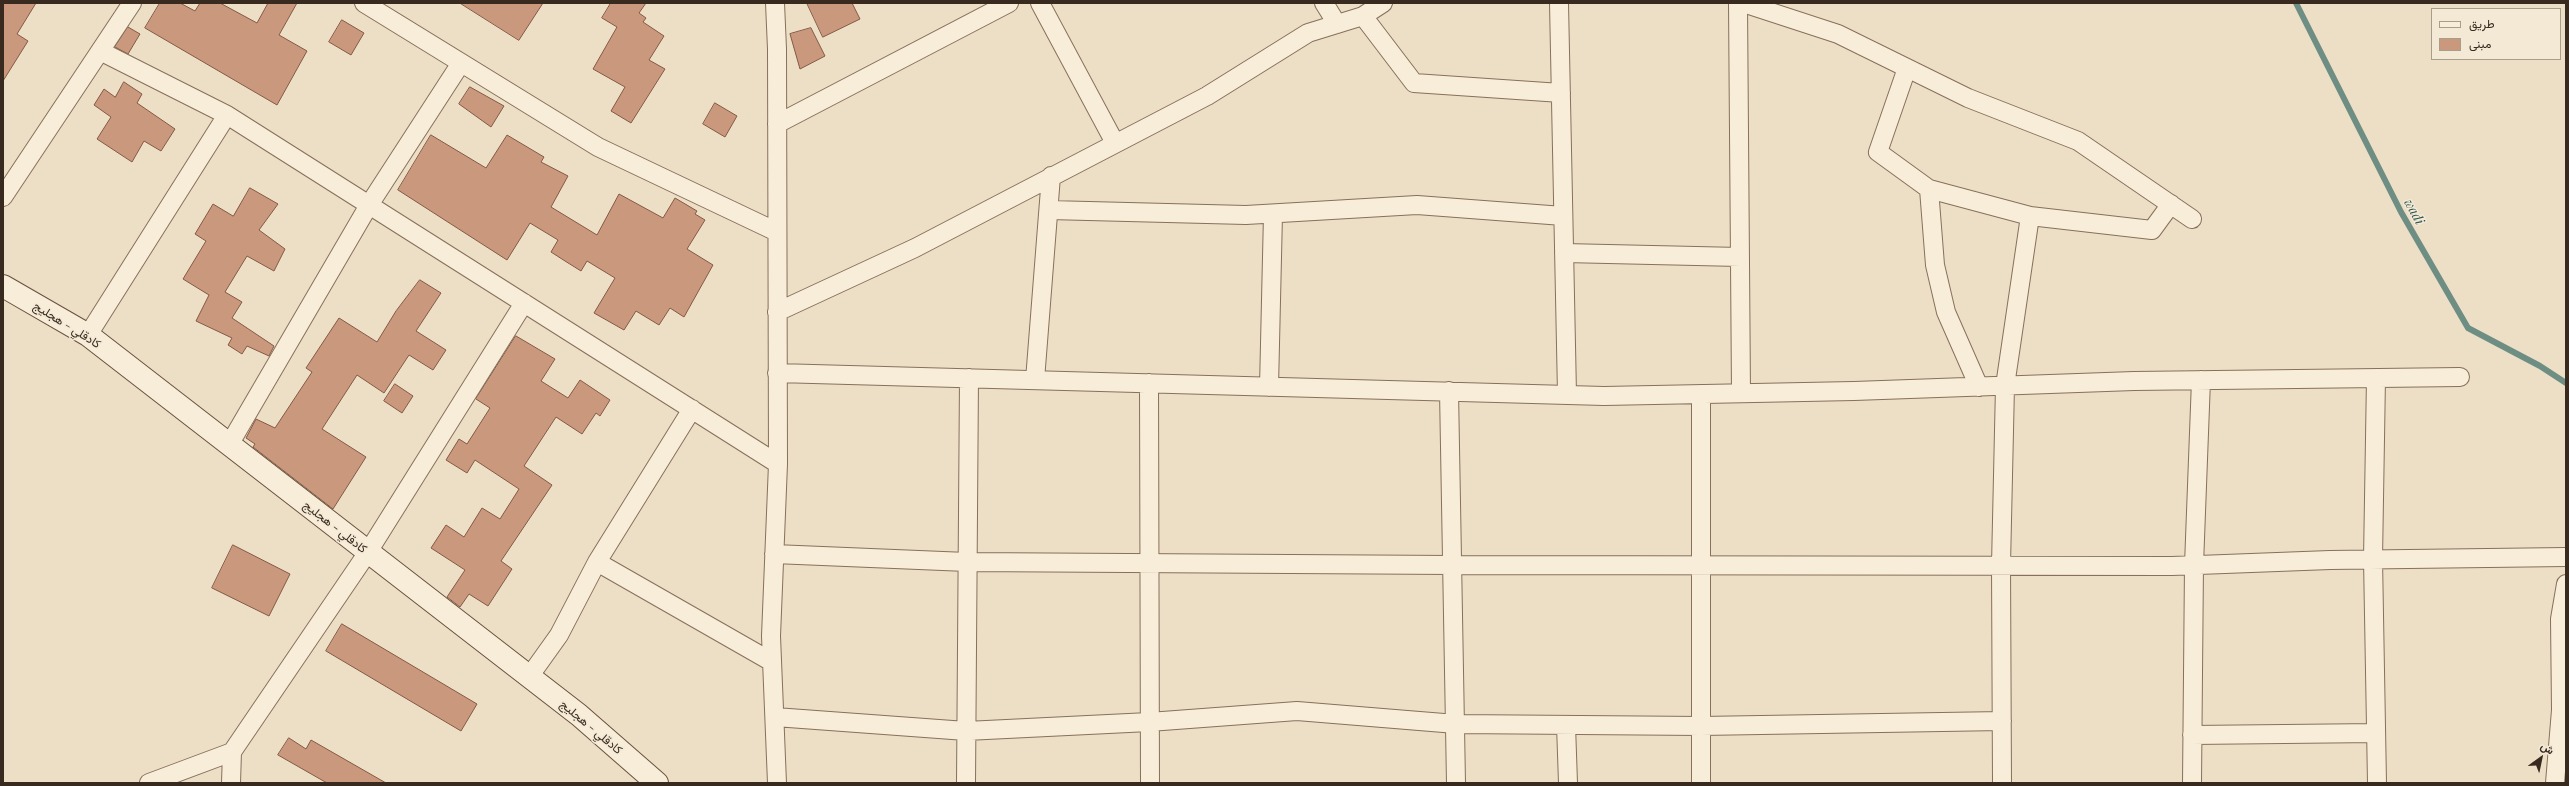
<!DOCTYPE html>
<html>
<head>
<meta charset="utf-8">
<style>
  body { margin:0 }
  #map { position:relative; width:2569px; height:786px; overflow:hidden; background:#ecdfc6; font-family:"Playfair Display",Vazirmatn,serif }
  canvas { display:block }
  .frame { position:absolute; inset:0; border:4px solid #382a1f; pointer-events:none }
  .legend { position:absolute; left:2431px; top:8px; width:130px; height:52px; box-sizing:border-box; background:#f4e9d5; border:1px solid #a99d8c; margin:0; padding:5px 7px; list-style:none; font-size:12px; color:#382a1f }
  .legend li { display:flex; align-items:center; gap:8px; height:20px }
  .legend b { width:20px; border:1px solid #a99d8c }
  .north { position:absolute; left:2521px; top:738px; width:40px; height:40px; -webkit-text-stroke:3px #f4e9d5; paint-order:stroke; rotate:33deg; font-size:11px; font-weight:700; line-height:16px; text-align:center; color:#382a1f }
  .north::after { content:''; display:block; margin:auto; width:14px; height:18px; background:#382a1f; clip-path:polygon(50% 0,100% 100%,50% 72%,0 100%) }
</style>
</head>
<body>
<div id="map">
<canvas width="2569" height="786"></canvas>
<div class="frame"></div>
<ul class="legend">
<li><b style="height:5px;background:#f7edd9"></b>طريق</li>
<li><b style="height:11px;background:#c9987d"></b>مبنى</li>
</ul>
<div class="north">ش</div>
</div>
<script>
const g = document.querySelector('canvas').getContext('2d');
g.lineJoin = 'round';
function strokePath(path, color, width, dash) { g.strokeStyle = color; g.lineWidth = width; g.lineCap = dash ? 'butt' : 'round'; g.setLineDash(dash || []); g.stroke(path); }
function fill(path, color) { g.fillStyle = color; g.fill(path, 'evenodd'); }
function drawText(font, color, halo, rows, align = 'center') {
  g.font = font + ' "Playfair Display",Vazirmatn,serif'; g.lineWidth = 3; g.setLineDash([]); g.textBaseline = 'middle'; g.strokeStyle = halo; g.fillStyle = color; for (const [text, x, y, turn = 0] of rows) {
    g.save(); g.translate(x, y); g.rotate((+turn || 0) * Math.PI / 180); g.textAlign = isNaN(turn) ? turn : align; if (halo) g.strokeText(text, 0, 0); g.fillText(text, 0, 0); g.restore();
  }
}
const stream = new Path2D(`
  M2296 3 2401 212 2468 328 2540 366 2566 383`);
const building = new Path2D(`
  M3 3H36L17 34 28 41 3 81Z
  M160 3H180L195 11 200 3H220L257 23 268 3H297L279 35 307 51 277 105 145 28Z
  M460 3H543L519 40Z
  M611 3H646L639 13 646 18 643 22 664 36 649 60 665 69 631 123 611 111 625 87 593 69 617 27 602 18Z
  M807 3H852L860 19 823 37Z
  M342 20 364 33 351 55 329 42Z
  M128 27 140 34 128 54 115 47Z
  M811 28 825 56 800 69 790 34Z
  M124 82 142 94 137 103 175 129 161 151 144 141 132 162 97 139 111 117 94 105 104 89 115 97Z
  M470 87 504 106 491 127 459 104Z
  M715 103 737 116 725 137 703 124Z
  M431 135 486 168 507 135 544 157 541 162 568 176 551 207 597 235 619 194 663 218 675 198 697 211 695 214 705 220 687 249 713 265 684 317 670 308 659 325 636 311 624 330 594 313 615 278 587 261 581 271 565 261 551 252 558 240 530 223 507 260 398 190Z
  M250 188 278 204 259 230 285 249 274 271 247 256 225 292 242 302 232 318 274 346 269 356 247 346 242 354 228 345 232 338 196 321 209 295 183 279 206 241 195 234 213 204 233 216Z
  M420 280 441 293 416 331 446 350 433 370 409 355 384 393 357 375 322 429 366 457 333 509 253 447 255 444 246 438 256 419 275 428 312 372 306 368 339 318 377 342 396 311Z
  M516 336 555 359 541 381 568 398 580 380 610 400 600 416 596 413 582 434 556 417 524 466 552 485 501 561 512 569 488 606 469 594 460 607 447 597 465 570 431 548 446 525 464 537 482 508 500 519 519 489 475 460 467 473 446 460 459 439 467 444 490 408 476 399Z
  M395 384 413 396 402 413 384 401Z
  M233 545 290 574 269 616 212 588Z
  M342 624 477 704 461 731 326 651Z
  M289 738 306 749 311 740 386 783H327L278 755Z`);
const street = new Path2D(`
  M364 3 598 147 777 232
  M775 3 777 49 778 464 771 636 777 783
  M1040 3 1115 143
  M1324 3 1337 24
  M1559 3 1567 394
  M1738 3 1741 393
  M1743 3 1838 34 1968 98 2078 141 2192 219
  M1363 16 1414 83 1561 93
  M102 52 227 115 778 464
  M1907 68 1878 152 1929 189 2030 216 2152 230 2171 204
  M777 124 1009 3
  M1929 189 1935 265 1946 312 1979 387
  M3 197 132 3
  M1049 210 1246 215 1417 205 1563 216
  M1564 253 1740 257
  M777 312 915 248 1207 96 1308 33 1363 16 1383 3
  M88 335 227 115
  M777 373 1604 396 1854 391 2134 381 2460 377
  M2376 378 2373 559 2377 783
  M1035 380 1051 176
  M1149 383 1150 783
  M1269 387 1273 214
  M1449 391 1456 783
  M1701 394V783
  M229 445 369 205 461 63
  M774 554 967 562 1452 565 2172 566 2330 560 2566 557
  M597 562 772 662
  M529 677 559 635 597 562 692 409
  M775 717 966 731 1149 722 1297 711 1456 724 1701 726 2002 721
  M1566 725 1568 783
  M2192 735 2376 733
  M149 783 232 752 368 552 524 303
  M231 783 232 752
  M966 783 969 378
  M2002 783 2001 565 2005 386 2030 216
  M2192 783 2194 565 2201 380
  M2555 783 2561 710 2560 619 2566 584`);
const secondary = new Path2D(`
  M3 286 88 335 579 715 657 783`);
const streetNames = [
  ["كادقلي - هجليج",67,325,32],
  ["كادقلي - هجليج",335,527,38],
  ["كادقلي - هجليج",591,727,40]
];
const waterNames = [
  ["wadi",2414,212,61]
];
strokePath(stream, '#6e8e84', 6);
fill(building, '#c9987d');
strokePath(building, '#855943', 1);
strokePath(street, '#87705c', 20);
strokePath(secondary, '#69523f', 24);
strokePath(street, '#f7edd9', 18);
strokePath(secondary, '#f7edd9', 22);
drawText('12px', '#382a1f', '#f4e9d5', streetNames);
drawText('italic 13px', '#2f5752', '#f4e9d5', waterNames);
</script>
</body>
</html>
